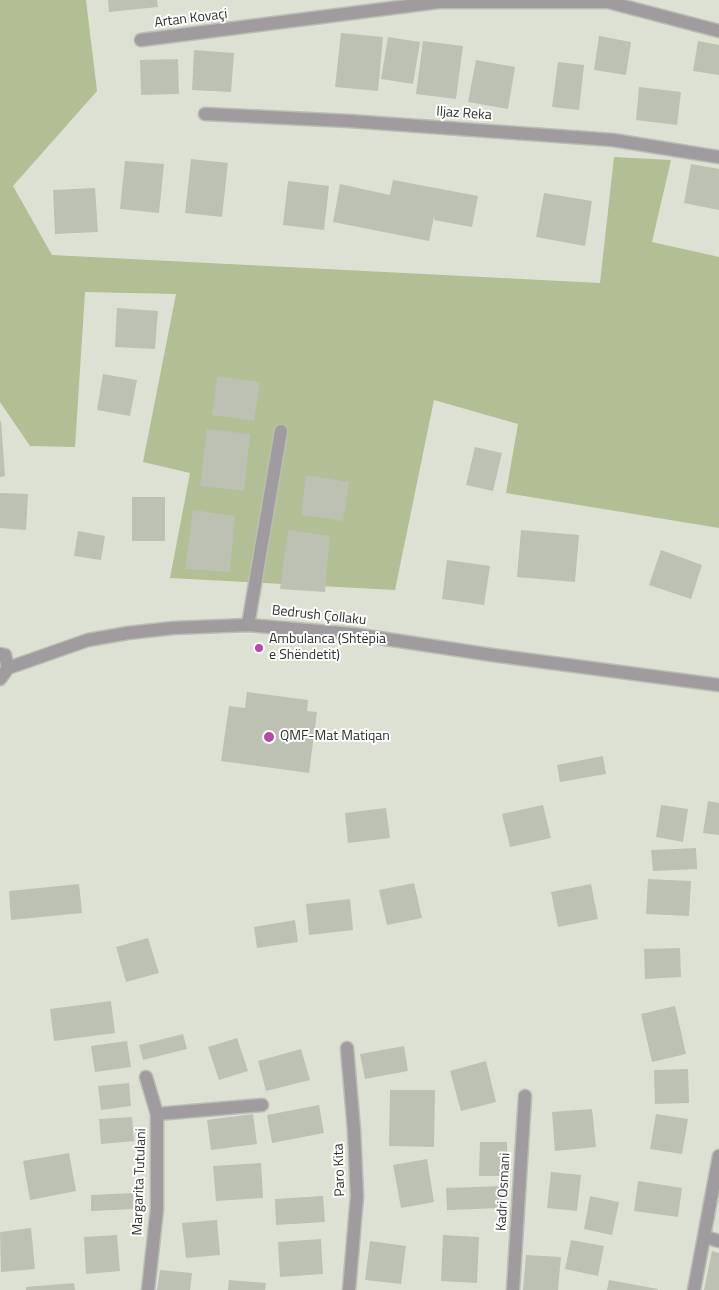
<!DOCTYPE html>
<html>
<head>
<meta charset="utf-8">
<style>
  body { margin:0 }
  canvas { display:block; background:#dde1d4 }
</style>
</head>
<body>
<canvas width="719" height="1290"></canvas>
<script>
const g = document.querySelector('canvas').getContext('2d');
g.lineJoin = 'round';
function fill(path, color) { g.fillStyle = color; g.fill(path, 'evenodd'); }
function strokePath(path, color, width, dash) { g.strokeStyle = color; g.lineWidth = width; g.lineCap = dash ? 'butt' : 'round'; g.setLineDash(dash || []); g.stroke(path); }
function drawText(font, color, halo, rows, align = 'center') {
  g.font = font + ' "Titillium Web",sans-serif'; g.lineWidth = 4; g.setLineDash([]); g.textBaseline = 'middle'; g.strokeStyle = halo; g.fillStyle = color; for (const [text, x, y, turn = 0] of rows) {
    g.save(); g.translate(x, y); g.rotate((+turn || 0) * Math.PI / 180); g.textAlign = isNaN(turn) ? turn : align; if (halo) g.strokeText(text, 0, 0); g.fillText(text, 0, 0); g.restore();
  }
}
const green = new Path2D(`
  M0 0H86L97 91 13 186 52 255 600 283 614 157 671 160 652 242 719 257V528L506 493 518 424 434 400 395 590 170 578 190 473 143 462 176 294 85 292 75 447 30 446 0 402Z`);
const building = new Path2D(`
  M108 0H157L158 7 109 12Z
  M341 33 383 37 378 91 335 87Z
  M599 36 631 42 626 75 594 70Z
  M388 37 420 42 413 84 381 79Z
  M423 41 463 46 456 99 416 94Z
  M698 41 719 45V75L693 71Z
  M194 50 234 53 231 92 192 90Z
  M178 59 179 94 141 95 140 60Z
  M476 60 515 67 508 109 468 102Z
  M558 62 584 65 579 110 552 107Z
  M639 87 681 92 677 125 636 120Z
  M191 159 228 163 222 217 185 213Z
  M125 161 164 164 159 213 120 209Z
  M691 164 719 169V210L684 203Z
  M393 180 478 196 472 227 434 220 435 212 429 241 333 222 340 184 390 195Z
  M288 181 329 186 324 230 283 225Z
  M95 188 98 232 55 234 53 190Z
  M544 193 592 201 585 246 536 237Z
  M117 308 158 311 155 349 115 347Z
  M103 374 137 380 130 416 97 410Z
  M217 376 260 382 254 421 212 415Z
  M0 421H1L5 476 0 477Z
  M207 429 250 434 244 491 200 486Z
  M475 447 502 453 493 491 466 485Z
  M306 475 349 482 343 521 301 515Z
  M0 493 28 494 26 530 0 528Z
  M132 497H165V541H132Z
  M193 510 235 516 230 572 185 569Z
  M288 530 330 536 325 592 280 589Z
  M521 530 579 535 575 582 517 577Z
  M78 531 105 536 101 560 74 556Z
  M661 550 702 565 691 599 649 585Z
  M447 560 490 566 484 605 442 599Z
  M247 692 308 700 307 711 317 712 309 773 221 761 229 706 245 708Z
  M603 756 606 774 560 782 557 765Z
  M708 801 719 803V835L703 833Z
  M543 805 551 838 510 847 502 814Z
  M661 805 688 809 683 842 656 837Z
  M386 808 390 838 348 843 345 813Z
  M696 848 697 869 653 871 651 850Z
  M648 879 691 881 689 916 646 914Z
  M414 883 422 918 387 925 379 890Z
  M79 884 82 913 11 920 9 891Z
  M591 884 598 919 558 927 551 892Z
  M350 899 353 930 309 935 306 904Z
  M295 920 298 942 257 948 254 927Z
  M148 938 159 973 126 982 116 947Z
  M680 948 681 977 645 979 644 949Z
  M111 1001 115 1033 54 1041 50 1009Z
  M675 1006 686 1054 652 1062 641 1014Z
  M183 1034 187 1049 143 1060 139 1045Z
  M237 1038 248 1071 219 1080 208 1047Z
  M127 1041 131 1067 95 1072 91 1046Z
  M404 1046 408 1071 365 1079 360 1054Z
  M301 1049 310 1080 266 1091 258 1061Z
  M486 1061 496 1102 461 1111 450 1071Z
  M688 1069 689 1103 655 1104 654 1070Z
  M129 1083 131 1106 101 1110 98 1086Z
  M390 1090H435L434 1147 389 1146Z
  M319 1105 324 1133 272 1143 267 1115Z
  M592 1109 596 1147 555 1151 552 1112Z
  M253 1114 257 1144 211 1150 207 1120Z
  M656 1114 688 1119 682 1154 650 1149Z
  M132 1117 134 1141 101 1144 99 1119Z
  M480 1142H507V1176H479Z
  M69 1153 76 1191 30 1200 23 1161Z
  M427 1159 434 1202 401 1208 393 1165Z
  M261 1163 263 1198 216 1201 213 1166Z
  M551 1172 581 1175 577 1211 547 1208Z
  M638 1181 682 1188 678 1217 634 1211Z
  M501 1186 502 1208 447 1210 446 1188Z
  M133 1193V1209L91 1211V1195Z
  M323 1196 325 1222 276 1225 275 1199Z
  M590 1196 619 1202 612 1235 584 1229Z
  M217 1220 220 1255 186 1258 182 1223Z
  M31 1228 35 1269 1 1272 0 1232Z
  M117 1235 120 1271 86 1274 84 1237Z
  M443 1235 479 1237 477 1283 441 1281Z
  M321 1239 323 1274 280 1277 278 1242Z
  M571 1240 604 1246 598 1276 565 1269Z
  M370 1241 406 1246 401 1284 365 1280Z
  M712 1251 719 1253V1290H704Z
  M526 1255 561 1257 558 1290H523Z
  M160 1270 192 1273 190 1290H157Z
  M229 1280 266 1283 265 1290H228Z
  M609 1280 658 1289V1290H607Z
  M74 1283 75 1290H26V1287Z`);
const service = new Path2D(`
  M248 625 281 431`);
const minor = new Path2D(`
  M141 40 439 2H608L719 31
  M205 114 349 121 613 140 719 157
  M0 654 5 655 8 668
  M347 1048 354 1130 357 1196 349 1290
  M146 1077 157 1114V1209L148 1290
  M157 1114 262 1105
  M705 1237 719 1241
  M513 1290 525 1096
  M694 1290 719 1156`);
const tertiary = new Path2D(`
  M0 679 8 668 88 640 128 633 173 628 248 625 353 634 492 655 719 685`);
const markers = [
  [259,648,5,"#b649a9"],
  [269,737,6,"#b649a9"]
];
const streetNames = [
  ["Artan Kovaçi",191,19,-7],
  ["Iljaz Reka",464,114,4],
  ["Bedrush Çollaku",319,616,6],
  ["Paro Kita",340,1170,-92],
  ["Margarita Tutulani",140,1182,-88],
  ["Kadri Osmani",504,1192,-87]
];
const poiNames = [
  ["Ambulanca (Shtëpia",269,640],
  ["e Shëndetit)",269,656],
  ["QMF-Mat Matiqan",280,737]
];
fill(green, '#b2be94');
fill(building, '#bdc1b4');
strokePath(service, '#babeb2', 15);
strokePath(minor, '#babeb2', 15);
strokePath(tertiary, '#babeb2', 15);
strokePath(service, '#a09b9f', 12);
strokePath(minor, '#a09b9f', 12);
strokePath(tertiary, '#a09b9f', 12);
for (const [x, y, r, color] of markers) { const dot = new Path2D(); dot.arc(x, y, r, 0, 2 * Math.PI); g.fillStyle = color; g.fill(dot); strokePath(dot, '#fff', 2); }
drawText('14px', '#30312c', '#fff', streetNames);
drawText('14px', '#30312c', '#fff', poiNames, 'left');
</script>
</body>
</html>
